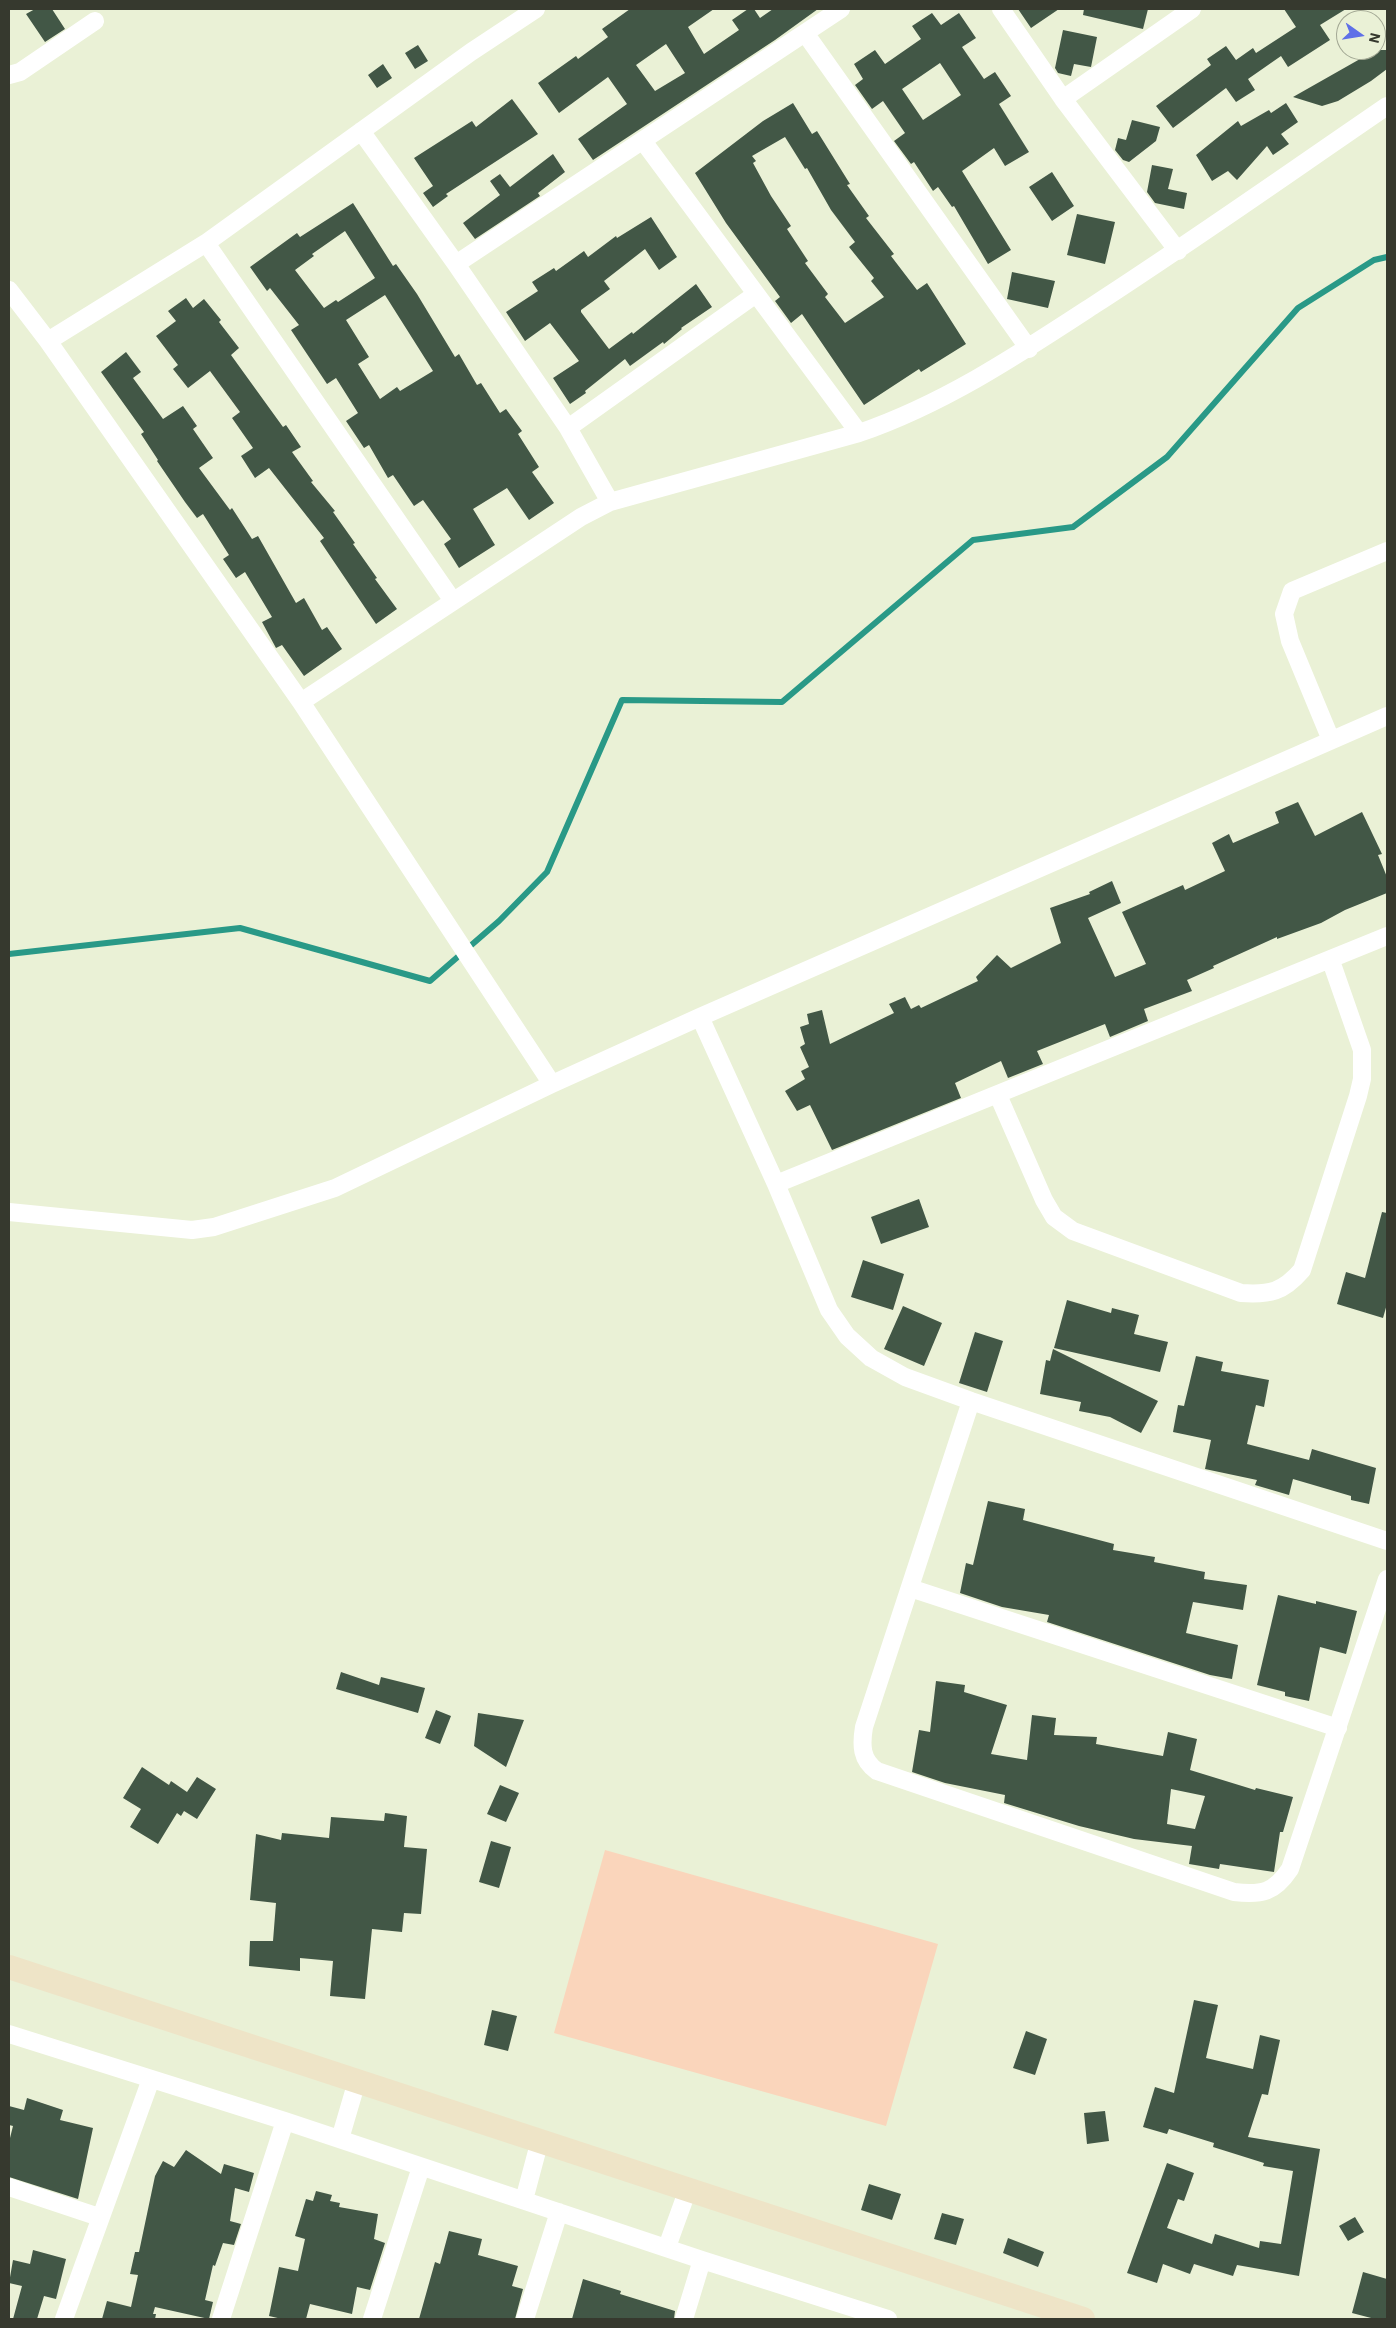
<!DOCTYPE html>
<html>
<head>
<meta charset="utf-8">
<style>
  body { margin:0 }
  #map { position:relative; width:1396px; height:2328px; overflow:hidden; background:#eaf1d6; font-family:"IBM Plex Sans",sans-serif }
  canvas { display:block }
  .frame { position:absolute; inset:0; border:10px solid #36392e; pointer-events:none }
  .north { position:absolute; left:1336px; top:10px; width:50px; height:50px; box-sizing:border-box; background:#eaf1d6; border:1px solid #a2a793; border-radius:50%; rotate:103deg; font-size:14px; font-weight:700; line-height:20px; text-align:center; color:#36392e }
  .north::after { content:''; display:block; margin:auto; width:18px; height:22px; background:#5f70e7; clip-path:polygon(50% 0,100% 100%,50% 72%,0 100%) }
</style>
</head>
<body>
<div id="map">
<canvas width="1396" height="2328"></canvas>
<div class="frame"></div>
<div class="north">N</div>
</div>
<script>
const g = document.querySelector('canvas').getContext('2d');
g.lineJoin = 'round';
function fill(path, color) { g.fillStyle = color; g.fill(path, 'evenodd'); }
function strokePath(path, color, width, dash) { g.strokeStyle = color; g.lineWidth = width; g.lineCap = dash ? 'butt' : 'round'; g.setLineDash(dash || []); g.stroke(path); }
const green = new Path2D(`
  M605 1850 938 1944 886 2126 554 2033Z`);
const stream = new Path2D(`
  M9 954 240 928 430 981 499 921 547 872 622 700 782 702 973 540 1073 527 1167 457 1298 308 1374 260 1387 257`);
const building = new Path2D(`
  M35 9H52L65 29 45 42 26 14Z
  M630 9H714L688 27 704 54 739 30 732 20 748 9H754L760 18 773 9H818L775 40 593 160 578 139 627 104 608 77 559 113 538 83 576 56 578 59 608 37 602 29ZM666 44 685 73 655 91 636 65Z
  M1018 9H1059L1031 28Z
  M1084 9H1148L1143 29 1083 15Z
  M1284 9H1346L1320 25 1330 40 1288 67 1281 56 1248 79 1255 90 1236 102 1226 88 1173 128 1156 106 1211 65 1207 59 1226 46 1236 60 1253 48 1256 53 1296 27Z
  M932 13 941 25 959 13 976 38 962 47 984 79 995 72 1011 96 999 104 1029 152 1005 166 994 148 962 171 1011 250 988 264 954 206 952 207 938 187 933 191 914 162 911 164 894 141 905 133 883 101 872 109 855 85 863 79 854 64 875 50 885 64 921 39 912 26ZM940 63 961 95 923 120 902 89Z
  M1063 30 1097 37 1091 67 1074 64 1071 76 1058 73 1055 68Z
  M418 45 428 61 415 69 405 53Z
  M1353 50H1387V69L1371 81 1338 101 1322 106 1293 97 1360 59Z
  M383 64 392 78 377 88 368 75Z
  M512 99 538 134 446 194 448 196 433 207 423 193 433 186 414 158 472 121 476 127Z
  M793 103 812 134 817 131 850 184 847 185 869 216 866 218 894 254 891 256 917 290 927 283 966 344 921 372 919 369 864 405 802 314 791 323 775 301 780 297 726 223 695 173 763 121ZM785 137 805 169 807 168 831 210 855 242 849 247 874 278 871 281 884 297 845 323 825 297 828 294 805 263 808 261 787 229 791 226 771 196 753 163 756 161 752 156Z
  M1286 103 1298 122 1281 134 1289 144 1273 155 1267 146 1237 180 1228 171 1212 181 1196 155 1238 121 1241 126 1269 110 1271 113Z
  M1132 120 1160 127 1156 141 1129 162 1123 160 1115 150 1118 138 1126 140Z
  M553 154 565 172 538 193 540 196 475 239 463 223 500 195 490 181 500 174 510 187Z
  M1152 165 1173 169 1168 189 1187 193 1184 209 1155 203 1147 192Z
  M1052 172 1074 206 1052 221 1029 187Z
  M353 203 393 266 396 264 417 294 455 357 459 354 477 385 481 383 500 413 506 409 522 431 518 434 539 467 532 472 554 503 529 520 507 488 473 509 495 545 459 568 444 544 451 539 423 500 414 506 393 475 388 478 369 445 364 448 346 421 358 413 336 378 327 384 291 330 299 325 270 288 267 291 250 267 297 233 300 237ZM345 231 375 278 338 302 336 300 324 308 295 270 314 256 312 254ZM385 295 433 371 400 391 397 387 380 399 358 364 369 357 346 320Z
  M1077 214 1115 222 1105 264 1067 255Z
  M651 217 677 257 659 270 645 249 604 281 610 289 581 310V312L609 349 632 332 633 334 696 284 712 307 681 328 682 329 664 344 663 342 630 366 625 359 585 391 586 393 570 404 553 378 579 361 550 323 525 341 506 312 538 291 532 282 554 268 556 271 584 251 588 257 616 236 617 238Z
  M1012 272 1055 281 1048 308 1007 299Z
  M186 298 193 308 204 299 221 320 219 322 239 348 231 355 283 427 286 425 301 447 292 452 313 481 311 482 335 511 333 512 355 543 353 544 377 578 375 579 397 609 376 624 320 541 324 538 269 468 255 478 241 456 253 448 232 418 240 412 210 371 188 388 173 369 178 365 156 336 176 321 168 311Z
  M126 352 141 372 133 378 163 419 183 406 197 426 193 429 213 458 199 468 230 510 232 508 252 539 258 536 296 603 304 598 322 630 327 627 342 649 304 676 282 645 276 648 262 622 272 617 245 572 236 578 223 559 229 555 203 514 197 518 185 502 157 461 158 460 141 434 144 432 101 372Z
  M1298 802 1315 836 1362 812 1382 854 1378 855 1387 877V893L1345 910 1321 923 1277 939V937L1213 966 1214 968 1187 980 1192 991 1144 1009 1148 1021 1110 1037 1105 1024 1037 1051 1043 1064 1008 1078 1001 1061 955 1083 961 1098 832 1150 810 1105 797 1111 785 1091 805 1079 801 1071 809 1067 800 1047 805 1044 800 1027 809 1024 807 1014 822 1010 830 1044 894 1013 889 1004 905 997 911 1009 919 1005 921 1008 978 981 976 977 997 955 1011 968 1061 943 1050 908 1090 894 1089 892 1112 881 1121 903 1088 918 1115 977 1146 964 1122 912 1183 885 1185 890 1225 871 1212 843 1229 834 1233 843 1279 823 1275 812Z
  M919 1199 929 1227 881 1244 871 1217Z
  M1382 1212 1387 1213V1304L1383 1318 1337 1304 1346 1272 1365 1278Z
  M863 1260 904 1274 893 1310 851 1297Z
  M1067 1300 1111 1313 1112 1308 1139 1315 1134 1334 1168 1342 1160 1372 1054 1348Z
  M903 1306 942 1323 924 1366 884 1349Z
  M975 1332 1003 1341 987 1392 959 1383Z
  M1053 1349 1158 1401 1141 1433 1110 1417 1079 1411 1081 1402 1040 1394 1046 1360 1050 1361Z
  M1196 1356 1223 1362 1221 1371 1269 1380 1264 1407 1256 1405 1247 1444 1309 1460 1312 1449 1376 1468 1369 1504 1351 1500V1496L1293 1479 1289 1495 1255 1485 1257 1480 1205 1469 1211 1440 1173 1432 1178 1405 1184 1406Z
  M988 1501 1025 1509 1023 1520 1114 1544 1113 1550 1155 1557 1154 1562 1205 1572 1204 1579 1247 1585 1243 1610 1193 1602 1186 1633 1238 1645 1232 1679 1210 1675 1047 1622 1049 1615 1002 1607 960 1593 966 1563 973 1565Z
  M1278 1595 1316 1604V1601L1357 1611 1346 1654 1320 1647 1309 1701 1285 1696V1692L1257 1685Z
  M341 1672 379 1685 381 1677 425 1688 418 1713 336 1689Z
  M936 1681 965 1685 964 1692 1007 1705 991 1754 1027 1760 1032 1715 1056 1718 1054 1735 1097 1737 1096 1744 1163 1756 1168 1732 1197 1739 1190 1770 1255 1790 1256 1788 1293 1797 1283 1832H1280L1274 1872 1220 1864 1219 1869 1189 1864 1192 1846 1134 1839 1079 1826 1004 1803 1005 1795 945 1783 912 1772 919 1730 930 1732ZM1171 1789 1205 1796 1195 1829 1167 1824Z
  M436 1710 451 1716 440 1744 425 1738Z
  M478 1713 524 1720 506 1767 474 1746Z
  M142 1767 169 1785 171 1781 187 1792 197 1777 216 1789 197 1819 184 1811 181 1816 177 1813 158 1844 130 1827 141 1809 123 1798Z
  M500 1785 519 1793 506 1822 487 1814Z
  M385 1813 407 1816 404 1847 427 1849 421 1914 404 1913 402 1932 372 1929 365 1999 330 1996 333 1961 300 1958V1971L249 1966 250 1941H273L276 1903 250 1900 256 1834 281 1840 282 1833 329 1838 331 1817 384 1821Z
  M491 1841 511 1847 499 1888 479 1882Z
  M1194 2000 1218 2005 1206 2058 1253 2069 1260 2035 1280 2040 1268 2095 1262 2094 1248 2137 1320 2149 1299 2276 1237 2265 1233 2276 1194 2264 1190 2274 1163 2264 1157 2283 1127 2273 1167 2163 1194 2173 1184 2201 1178 2199 1167 2228 1212 2244 1215 2234 1259 2248 1260 2241 1281 2244 1293 2171 1263 2166 1264 2163 1213 2147 1214 2143 1169 2129 1167 2134 1143 2127 1155 2087 1174 2093Z
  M492 2010 517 2016 508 2051 484 2045Z
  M1026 2031 1047 2039 1035 2075 1013 2068Z
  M27 2098 63 2110 60 2120 93 2128 78 2199 9 2177V2142L13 2126 9 2125V2106L24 2110Z
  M1105 2111 1109 2141 1087 2144 1084 2113Z
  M186 2150 221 2174 224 2164 254 2173 249 2192 235 2188 230 2221 241 2224 234 2245 223 2243 215 2266 213 2265 205 2300 213 2302 209 2319 155 2307 153 2314H156L155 2319H102L107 2301 131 2307 138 2275 130 2274 135 2252H139L155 2176 163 2161 174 2167Z
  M869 2184 901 2194 892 2220 861 2210Z
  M316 2191 332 2195 330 2201 340 2203 339 2207 378 2214 374 2239 385 2243 370 2290 357 2287 352 2314 310 2304 306 2319H282L269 2316 279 2267 298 2271 305 2239 295 2236 306 2199 313 2201Z
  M942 2213 964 2219 956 2245 934 2239Z
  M1355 2217 1364 2232 1348 2241 1339 2226Z
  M449 2231 482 2239 478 2255 518 2266 512 2286 523 2289 515 2319H419L435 2262 440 2264Z
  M1008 2238 1044 2252 1038 2267 1003 2253Z
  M33 2250 66 2259 56 2299 44 2296 37 2319H13L22 2286 9 2283 13 2260 30 2264Z
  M1363 2272 1387 2279V2319H1375L1352 2313Z
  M583 2279 621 2291 620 2294 675 2311 674 2319H572Z`);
const street = new Path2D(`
  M1001 9 1063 99 1178 251
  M805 33 1029 349
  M9 75 20 72 95 21
  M1063 99 1192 9
  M361 131 456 264 568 428 610 502
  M643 141 859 433
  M206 243 453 601
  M456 264 841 9
  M9 290 48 341 301 702 552 1084
  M48 341 206 243 471 52 536 9
  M568 428 756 294
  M301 702 581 517 610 502 859 433C944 404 1019 354 1094 305 1193 241 1289 173 1387 106
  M1331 740 1290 641 1284 614 1292 591 1387 551
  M700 1017 776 1184 829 1310 847 1336 871 1358 905 1377 971 1401 1387 1541
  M998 1095 1044 1200 1054 1217 1073 1231 1241 1293C1270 1295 1283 1292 1302 1270L1358 1096 1362 1079V1050L1331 961
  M776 1184 1387 936
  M9 1212 192 1230 214 1227 335 1188 552 1084 700 1017 1387 716
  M971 1401 864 1727C861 1745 861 1760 877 1771L1234 1892C1262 1895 1274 1893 1290 1869L1387 1579
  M910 1588 1338 1728
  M9 2034 285 2121 702 2260 888 2319
  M340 2139 357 2081
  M9 2187 99 2217
  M524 2200 540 2140
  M667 2247 688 2189
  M64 2319 151 2079
  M221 2319 285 2121
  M372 2319 421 2167
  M525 2319 559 2212
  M684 2319 702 2260`);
const secondary = new Path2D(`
  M9 1967 1083 2319`);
fill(green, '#fad5bb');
strokePath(stream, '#299987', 6);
fill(building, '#425746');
strokePath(street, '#fff', 18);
strokePath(secondary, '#eee4c7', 24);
</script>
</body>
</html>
